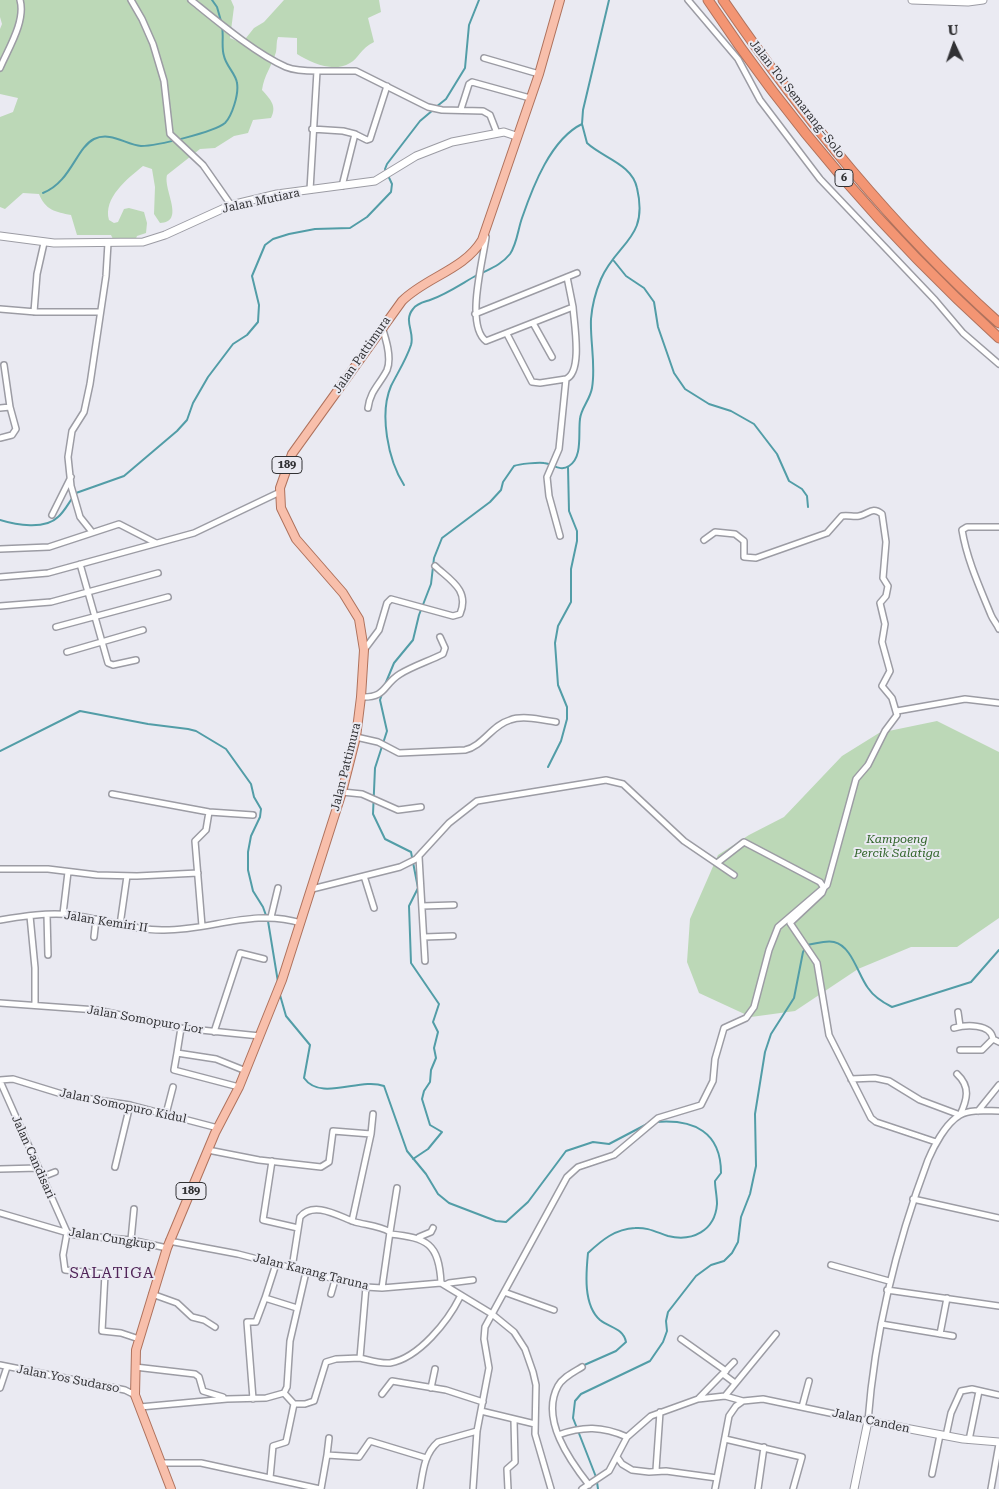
<!DOCTYPE html>
<html>
<head>
<meta charset="utf-8">
<style>
  body { margin:0 }
  #map { position:relative; width:999px; height:1489px; overflow:hidden; background:#eaeaf2; font-family:"Roboto Serif",serif }
  canvas { display:block }
  .north { position:absolute; left:929px; top:20px; width:50px; height:50px; -webkit-text-stroke:4px #eaeaf2; paint-order:stroke; rotate:357deg; font-size:14px; font-weight:700; line-height:20px; text-align:center; color:#313134 }
  .north::after { content:''; display:block; margin:auto; width:18px; height:22px; background:#313134; clip-path:polygon(50% 0,100% 100%,50% 72%,0 100%) }
</style>
</head>
<body>
<div id="map">
<canvas width="999" height="1489"></canvas>
<div class="north">U</div>
</div>
<script>
const g = document.querySelector('canvas').getContext('2d');
g.lineJoin = 'round';
function fill(path, color) { g.fillStyle = color; g.fill(path, 'evenodd'); }
function strokePath(path, color, width, dash) { g.strokeStyle = color; g.lineWidth = width; g.lineCap = dash ? 'butt' : 'round'; g.setLineDash(dash || []); g.stroke(path); }
function drawText(font, color, halo, rows, align = 'center') {
  g.font = font + ' "Roboto Serif",serif'; g.lineWidth = 4; g.setLineDash([]); g.textBaseline = 'middle'; g.strokeStyle = halo; g.fillStyle = color; for (const [text, x, y, turn = 0] of rows) {
    g.save(); g.translate(x, y); g.rotate((+turn || 0) * Math.PI / 180); g.textAlign = isNaN(turn) ? turn : align; if (halo) g.strokeText(text, 0, 0); g.fillText(text, 0, 0); g.restore();
  }
}
const green = new Path2D(`
  M0 0H231L234 7 230 38 242 43 254 28 264 22 284 0H379L381 12 368 18 374 42C361 48 358 59 350 63 333 73 312 63 297 54V38L278 37C276 42 277 47 276 52 272 66 264 75 262 90 271 100 277 106 271 118L253 120 248 133 234 136 215 148 200 149 167 175C163 190 186 222 160 223L154 214 155 187 152 169 143 166C127 179 103 198 109 220L114 223 118 222 124 209 129 208 144 212 147 223 146 233 137 236 135 241H114L111 235H77L71 215C56 212 45 210 39 194L23 193 5 209 0 207V117L13 112 18 98 0 94V29L2 24 0 17Z
  M937 721 999 752V918L957 947H911L858 969 795 1011 751 1017 699 993 687 962 690 919 718 855 749 835 784 817 842 756 879 733Z`);
const stream = new Path2D(`
  M212 0 217 7 221 21
  M436 107 446 99 465 68 469 25 479 0
  M43 193C71 182 76 148 94 139 111 131 126 145 141 146 157 146 214 132 225 123 232 116 239 94 237 83 236 74 226 66 224 56 221 47 224 36 222 26
  M614 261 626 276 644 288 654 302 658 327 674 373 685 389 709 404 731 411 754 424 777 454 789 481 802 489 807 496 808 507
  M482 273C492 268 502 264 510 254 517 244 518 229 522 218 533 186 551 139 582 124
  M404 485C388 460 379 414 391 386 398 372 406 360 411 345 415 332 403 321 413 309 417 303 424 302 430 300 447 294 461 284 477 275
  M76 493 124 476 177 431 187 420 193 403 208 377 233 344 247 335 258 322 259 305 252 276 265 245 273 239 289 234 315 229 350 228 367 217 391 192 392 184 385 169 387 164 420 121 433 110
  M0 520C16 525 45 530 58 517 64 512 68 504 73 497
  M384 687 394 663 413 640 419 615 431 584 434 558 442 538 490 502 501 490 503 482 514 466C519 464 539 462 544 463 553 464 560 472 569 466 583 457 578 434 580 419 581 408 590 400 592 388 596 365 590 342 591 319 592 306 596 291 601 279 617 242 649 239 637 188 632 164 603 158 587 143L582 124 583 110 609 0
  M382 694 380 700 387 731 375 768 373 814 385 839 411 852 418 888 409 906 411 963 439 1004 433 1022 438 1032 434 1048 436 1058 431 1070 430 1082 424 1091 422 1099 430 1125 442 1132 428 1149 413 1159
  M0 751 80 711 148 724 188 729 196 731 226 749 251 784 254 797 261 809 260 817 251 836 248 852V870L253 891 263 907 268 921 278 982
  M548 767 561 741 567 719V707L558 685 555 643 558 626 571 602V569L577 541V531L569 511 568 467
  M280 995 286 1016 310 1045 304 1078C321 1102 360 1077 384 1086L407 1151 426 1174 438 1194 449 1203 496 1221 506 1222 528 1202 566 1151 593 1142 609 1144 649 1123
  M582 1366 616 1351 626 1342C623 1328 610 1328 600 1320 583 1305 586 1273 588 1253 602 1240 615 1229 635 1228 647 1227 656 1232 668 1236 692 1242 715 1231 717 1204 717 1196 715 1188 715 1181L721 1173C721 1132 694 1119 656 1122
  M596 1477 573 1418 575 1401 581 1394 650 1361 663 1342 667 1331 666 1321 668 1312 696 1276 711 1265 724 1261 732 1253 738 1242 741 1217 750 1194 756 1166 755 1114 765 1052 771 1034 794 998 803 952 807 945C816 944 825 940 834 942 852 946 858 975 868 988 874 997 882 1002 892 1007L971 982 999 950
  M597 1482 598 1489`);
const street = new Path2D(`
  M131 0 142 19 153 44 164 81 170 134 203 165 231 205
  M191 0C217 21 256 54 286 67 296 71 307 71 317 71
  M688 0 738 59 760 100 820 179 935 300 963 333 999 364
  M484 58 539 74
  M0 68C8 49 26 21 20 0
  M461 109 469 84 472 82 530 98
  M312 129 343 131 355 134
  M342 186 355 134 367 140 370 139 387 86
  M310 190 317 71H356L428 107 442 110 483 111 490 115 497 133
  M486 237C483 261 465 325 486 341L573 307 567 277
  M0 309 36 312H100
  M34 312 37 274 44 243
  M475 314 577 273
  M533 323 552 357
  M507 334 532 382 540 383 566 379 559 449 547 477 549 496 560 536
  M4 365 10 407
  M566 379C583 372 574 323 573 307
  M0 408 10 407 16 429 12 435 0 438
  M368 408C370 391 380 384 387 370 392 358 386 339 382 327
  M52 515 71 477
  M999 527H967L962 530C967 560 980 588 991 615 993 620 997 624 999 629
  M92 532 80 517 71 486 68 457 72 431 84 412 90 384 106 276 108 243
  M0 549 49 547 119 524 156 543
  M80 564 108 663 113 665 136 660
  M0 577 48 573 194 533 280 492
  M0 606 51 602 158 573
  M56 627 168 597
  M364 650 379 630 387 603 391 599 453 616 460 614C470 590 450 580 435 566
  M67 652 143 630
  M361 697C387 698 382 685 400 674 413 666 429 661 443 654L445 648 440 637
  M897 711 965 699 999 703
  M356 737 378 742 399 753 465 750C483 746 492 725 510 720 523 715 542 720 556 722
  M342 792 362 794 398 810 421 807
  M112 794 209 812 253 815
  M419 857 425 961
  M717 863 744 842 820 882 824 888 822 893 790 923 817 963 829 1035 871 1118 876 1122 936 1142
  M0 869H48L97 875 137 876 198 873
  M364 876 374 908
  M312 889 400 867 416 859 449 823 477 801 606 780 623 784 684 841 734 875
  M422 906 454 905
  M63 914 68 872
  M47 915 48 955
  M30 916 35 968V1005
  M271 917 278 888
  M0 920C23 916 49 912 72 915 102 919 131 930 162 930 210 931 253 908 301 923
  M120 925 127 876
  M202 926 195 841 206 830 209 812
  M94 937 96 919
  M424 937 453 936
  M0 1003 97 1010 181 1028 260 1036
  M958 1012 960 1026
  M954 1028C965 1025 991 1023 993 1039L999 1042
  M214 1032 240 953 264 959
  M960 1050H982L993 1039
  M177 1053 181 1028
  M851 1079 875 1078 889 1081 920 1100 960 1115C967 1100 971 1087 957 1074
  M0 1080 13 1079 65 1095 130 1105 218 1128
  M0 1081 67 1232
  M239 1087 174 1070 177 1053 216 1059 246 1071
  M978 1111 999 1085
  M166 1114 173 1087
  M371 1134 373 1114
  M208 1150 259 1160 321 1167 329 1162 333 1131 371 1134 352 1221
  M272 1161 263 1220 298 1228
  M115 1167 130 1105
  M0 1169 38 1168
  M42 1177 55 1172
  M913 1199 999 1218
  M0 1213 75 1235 131 1240 167 1248
  M390 1232 397 1188
  M67 1233 63 1255 65 1270 105 1274 102 1331 121 1333 139 1339
  M390 1234C427 1238 439 1243 441 1283
  M419 1237 431 1232 433 1228
  M131 1240 134 1209
  M169 1241 238 1254 366 1287 382 1288 441 1283 492 1314 514 1332 525 1349 533 1372 536 1385 535 1434 551 1489
  M831 1265 889 1281
  M292 1268 300 1217C314 1200 340 1217 355 1222 366 1225 380 1226 390 1232L382 1288
  M445 1285 449 1283 473 1280
  M887 1290 999 1306
  M504 1292 554 1310
  M152 1294 177 1303 192 1317 204 1320 215 1327
  M331 1294 335 1280
  M265 1298 276 1264
  M881 1324 953 1336
  M940 1334 947 1298
  M681 1339 726 1371
  M360 1358C369 1360 380 1364 390 1363 419 1358 448 1321 460 1297
  M0 1365 125 1390 135 1395
  M135 1367 195 1374 199 1377 203 1391 223 1397
  M582 1367C574 1372 563 1377 558 1386 540 1419 570 1461 589 1485
  M723 1374 735 1383
  M0 1388 7 1367
  M431 1388 435 1369
  M284 1393 294 1404
  M382 1394 392 1381 446 1390 483 1402
  M725 1396 776 1334
  M699 1398 734 1362
  M253 1399 247 1322H256L265 1298 297 1308
  M140 1407 227 1399 266 1398 284 1393 287 1387 290 1341 306 1272
  M802 1407 809 1381
  M481 1411 535 1424
  M558 1435C583 1426 602 1426 627 1437
  M946 1436 951 1413 961 1391 972 1389 999 1395
  M725 1439 802 1457 793 1489
  M969 1440 979 1391
  M327 1455 329 1438
  M617 1457 622 1464 632 1470 649 1472 666 1471 717 1478
  M161 1463H201L320 1489
  M656 1470 660 1412
  M932 1474 940 1435
  M270 1478 273 1446 286 1442 294 1404H305L314 1401 326 1362 336 1359 360 1358 366 1287
  M321 1489 327 1455 359 1457 370 1441 426 1458
  M420 1489C423 1472 424 1454 438 1442L477 1431
  M473 1489 477 1431 489 1368 484 1339 485 1327 567 1177 578 1167 614 1155 658 1118 701 1105 713 1081 715 1059 724 1028 746 1018 754 1007 769 950 778 927 827 885 856 779 868 765 885 731 897 715 892 698 882 686 890 671 882 642 885 624 880 603 886 596 888 586 883 578 886 542 882 514C872 506 869 514 859 516 854 517 848 515 842 516L827 533 756 558 744 557V541L735 534 715 532 704 540
  M508 1489 507 1469 515 1462 514 1420
  M582 1489 609 1471 627 1437 651 1416 698 1399 725 1396 743 1401
  M715 1489 729 1416 736 1406 743 1401 763 1399 868 1421C875 1330 896 1245 928 1160 934 1146 946 1123 960 1115 971 1109 987 1111 999 1111
  M758 1489 764 1447
  M991 1489 999 1444`);
const secondary = new Path2D(`
  M912 0 968 2 983 0
  M0 236 54 243 143 242 165 235 231 205 277 194 375 181 416 156 452 142 504 132 516 136
  M854 1489 868 1421 963 1439 999 1442`);
const primary = new Path2D(`
  M171 1489 135 1395 136 1350 167 1248 215 1133 239 1087 282 980 342 792 356 737 361 697 364 650 359 619 343 593 296 539 281 508 280 488 292 454 402 301C426 277 464 270 482 240L539 74 560 0`);
const highway = new Path2D(`
  M708 0C790 124 889 238 999 338
  M723 0C804 118 892 227 999 323`);
const shields = [
  [844,178,18],
  [287,465,30],
  [191,1191,30]
];
const shieldNames = [
  ["6",844,178],
  ["189",287,465],
  ["189",191,1191]
];
const streetNames = [
  ["Jalan Tol Semarang–Solo",797,99,52],
  ["Jalan Mutiara",261,201,-12],
  ["Jalan Pattimura",362,355,-55],
  ["Jalan Pattimura",346,767,-76],
  ["Jalan Kemiri II",106,922,9],
  ["Jalan Somopuro Lor",145,1020,10],
  ["Jalan Somopuro Kidul",123,1106,12],
  ["Jalan Candisari",33,1157,66],
  ["Jalan Cungkup",112,1239,9],
  ["Jalan Karang Taruna",311,1272,14],
  ["Jalan Yos Sudarso",68,1379,11],
  ["Jalan Canden",871,1421,12]
];
const parkNames = [
  ["Kampoeng",897,839],
  ["Percik Salatiga",897,853]
];
const quarterNames = [
  ["SALATIGA",112,1274]
];
fill(green, '#bcd8b7');
strokePath(stream, '#529da7', 2);
strokePath(street, '#9c9ca4', 8);
strokePath(secondary, '#9c9ca4', 9);
strokePath(primary, '#af725d', 10);
strokePath(highway, '#af725d', 11);
strokePath(street, '#fff', 5);
strokePath(secondary, '#fff', 7);
strokePath(primary, '#f8bfab', 8);
strokePath(highway, '#f39573', 9);
for (const [x, y, w] of shields) { const box = new Path2D(); box.roundRect(x - w / 2, y - 8.5, w, 17, 4); g.fillStyle = '#eaeaf2'; g.fill(box); strokePath(box, '#313134', 1); }
drawText('bold 11px', '#313134', null, shieldNames);
drawText('12px', '#313134', '#eaeaf2', streetNames);
drawText('italic 12px', '#2f6328', '#eaeaf2', parkNames);
g.letterSpacing = '1px';
drawText('15px', '#512559', '#eaeaf2', quarterNames);
g.letterSpacing = '0px';
</script>
</body>
</html>
